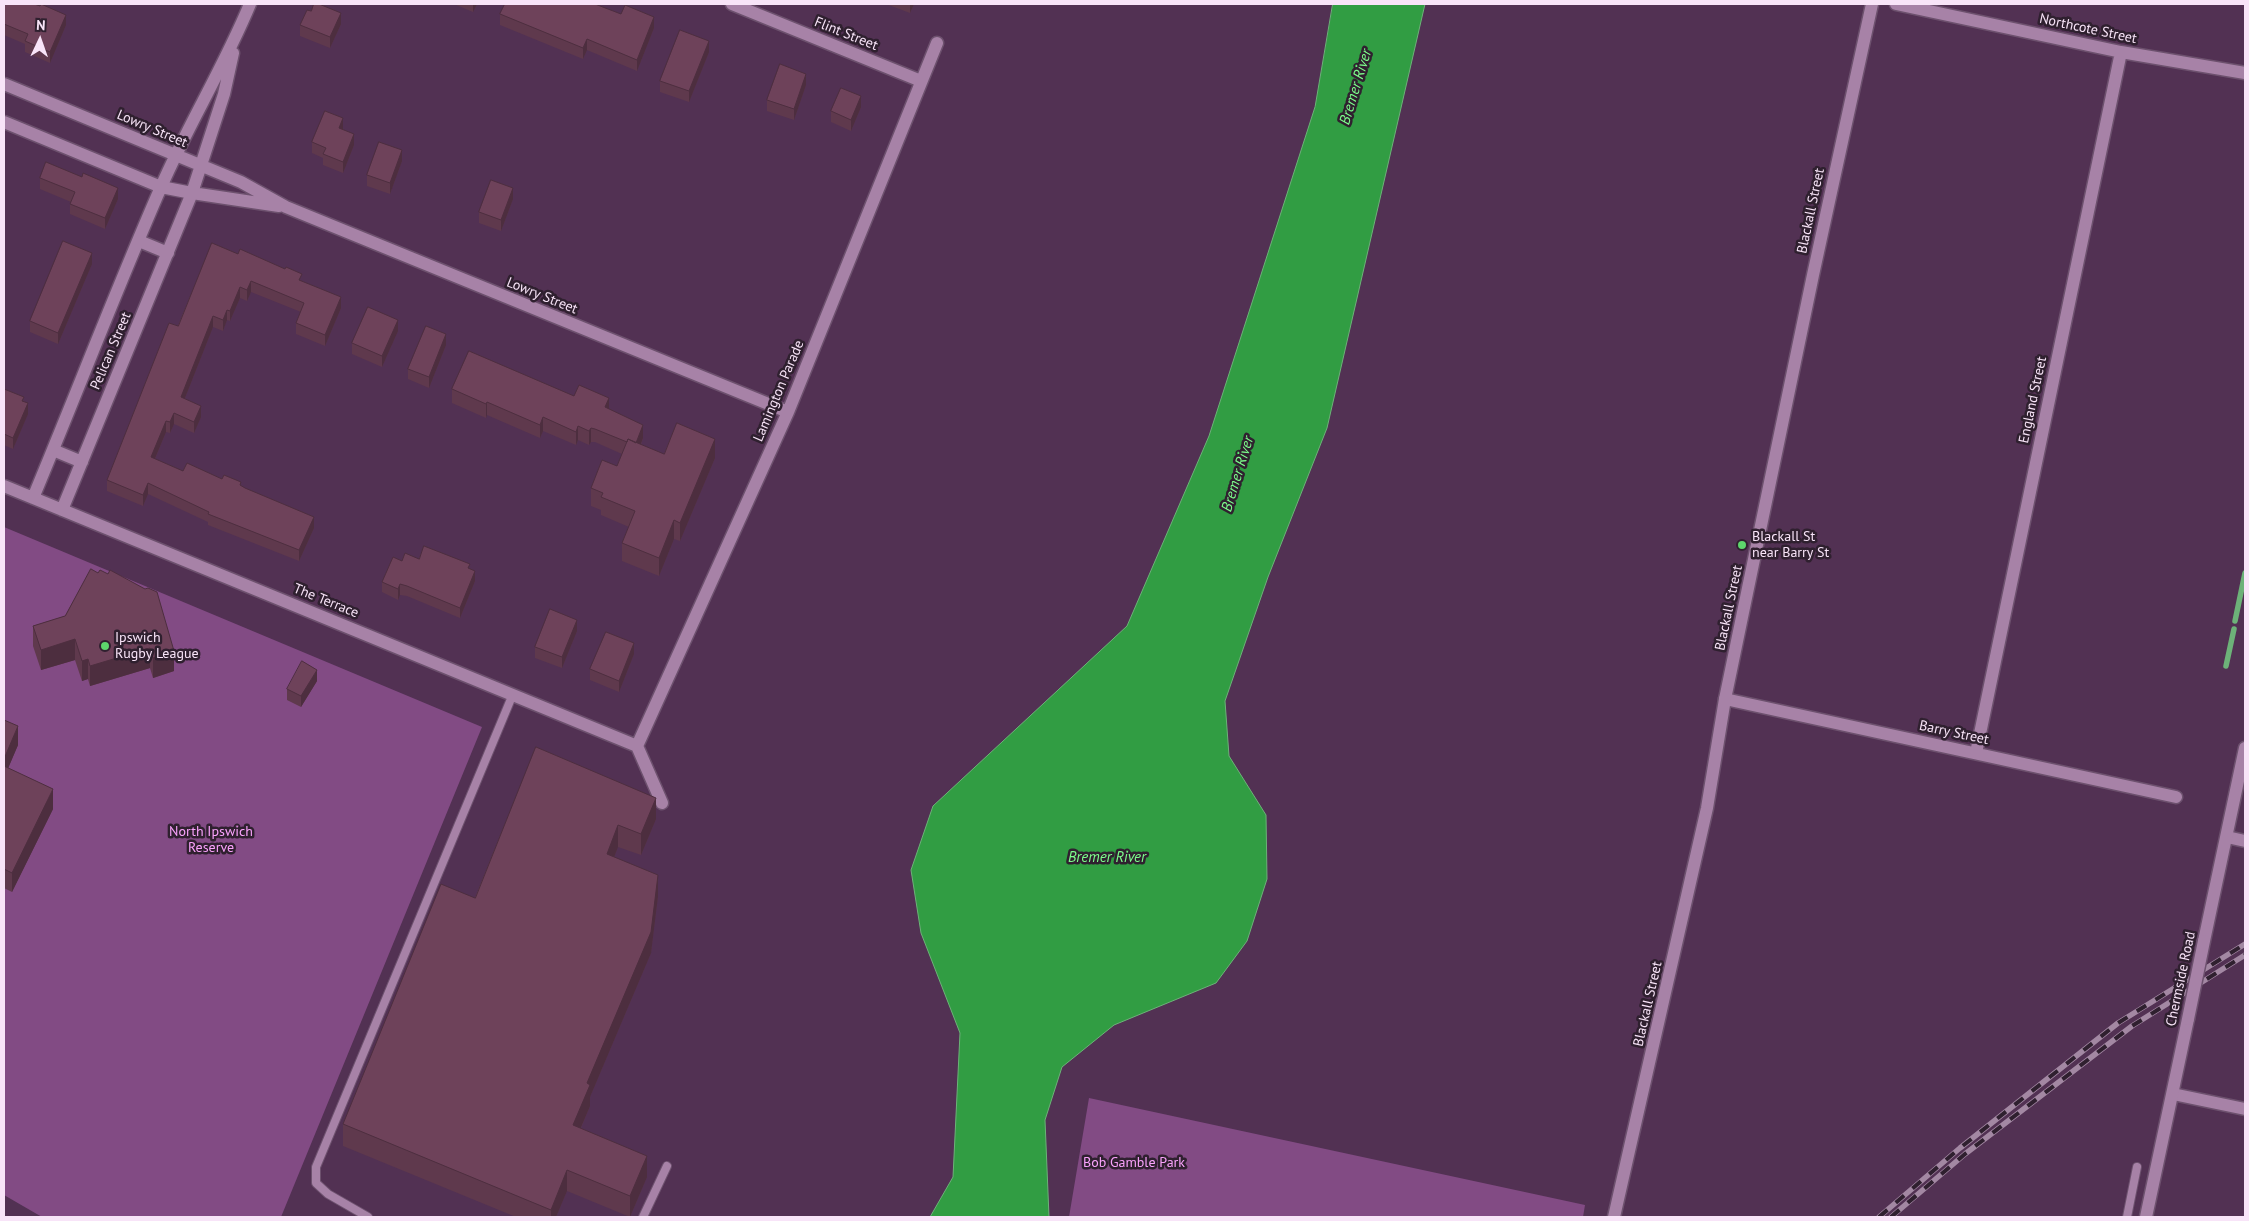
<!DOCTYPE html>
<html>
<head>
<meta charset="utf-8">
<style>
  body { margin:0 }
  #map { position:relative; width:2249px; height:1221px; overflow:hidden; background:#523153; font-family:"PT Sans",sans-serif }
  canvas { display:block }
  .frame { position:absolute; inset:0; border:5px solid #f8e4f8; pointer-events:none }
  .north { position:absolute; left:15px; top:15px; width:50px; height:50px; -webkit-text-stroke:4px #2f202f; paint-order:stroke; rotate:3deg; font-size:14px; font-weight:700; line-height:20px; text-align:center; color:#f8e4f8 }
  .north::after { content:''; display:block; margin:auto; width:18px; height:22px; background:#f8e4f8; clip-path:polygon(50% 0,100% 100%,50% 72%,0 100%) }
</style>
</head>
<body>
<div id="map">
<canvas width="2249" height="1221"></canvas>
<div class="frame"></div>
<div class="north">N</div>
</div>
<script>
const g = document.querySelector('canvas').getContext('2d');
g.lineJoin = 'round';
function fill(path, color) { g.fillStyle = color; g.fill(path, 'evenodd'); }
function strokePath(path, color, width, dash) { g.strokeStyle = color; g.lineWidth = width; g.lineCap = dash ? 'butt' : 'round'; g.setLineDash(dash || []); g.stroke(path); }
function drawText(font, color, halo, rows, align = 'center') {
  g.font = font + ' "PT Sans",sans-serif'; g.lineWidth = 5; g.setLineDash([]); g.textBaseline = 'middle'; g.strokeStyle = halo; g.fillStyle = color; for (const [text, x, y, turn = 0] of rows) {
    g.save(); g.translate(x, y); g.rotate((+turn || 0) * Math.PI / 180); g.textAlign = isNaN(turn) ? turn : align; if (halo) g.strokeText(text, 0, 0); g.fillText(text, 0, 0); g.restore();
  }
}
const green = new Path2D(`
  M4 527 482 727 281 1217H42L4 1195Z
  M1089 1098 1585 1205 1583 1217H1069Z`);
const water = new Path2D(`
  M1333 4H1425L1327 428 1268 577 1225 701 1229 756 1266 815 1267 879 1247 941 1216 983 1114 1025 1062 1067 1045 1120 1049 1217H930L953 1177 960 1033 921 933 911 870 933 806 1127 626 1209 436 1315 107Z`);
const stream = new Path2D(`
  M2235 621 2245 573
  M2226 666 2234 629`);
const service = new Path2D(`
  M368 1217 328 1194 316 1183V1167L513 694
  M643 1217 667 1166
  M2127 1217 2137 1167`);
const minor = new Path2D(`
  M732 4 921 81
  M1896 4 2121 52 2245 73
  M4 84 241 182 286 207 788 412
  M4 122 161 187 192 193 279 206
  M139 241 168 253
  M53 450 82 462
  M4 486 637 746
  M33 498C76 395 116 290 161 187 188 125 224 67 250 4
  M62 510 192 193 224 94 233 53
  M1725 699 2176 797
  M637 746 788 412 937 43
  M637 746 662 803
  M1976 753 2121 52
  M2227 837 2245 841
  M2173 1094 2245 1109`);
const tertiary = new Path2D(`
  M2204 941 2245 748
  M1614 1217 1707 808 1725 699 1813 275 1872 4
  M2146 1217 2188 1019`);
const rail = new Path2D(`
  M1879 1217 1960 1148 2118 1023 2245 944
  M1891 1217 1965 1154 2132 1026 2245 955`);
const tertiaryBridge = new Path2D(`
  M2188 1019 2204 941`);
const wall = new Path2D(`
  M4 4 40 6 66 25 50 63 25 52V44L4 35Z
  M454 4H477L473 12Z
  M886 4H914L910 13Z
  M500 14 654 28 637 71 587 50 583 59 500 25Z
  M341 24 330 48 300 36V25Z
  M709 52 689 102 660 92V81Z
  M806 85 794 120 767 111V100Z
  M861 107 851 131 831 122V111Z
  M343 129 354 145 343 173 323 165V158L312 153V142Z
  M402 161 390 194 367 186V175Z
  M40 178 118 199 105 229 70 214V204L71 202 40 189Z
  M513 199 501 231 479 223V212Z
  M212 243 302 281 341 308 325 346 296 334V323L301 312 251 292 247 301 240 298 230 321 227 320 223 331 213 327 185 398 201 417 194 433 174 424 170 433 166 432 155 459 183 471 222 479 241 486 314 528 299 561 208 525V522L148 494 143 506 107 491V480L178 326Z
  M92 264 58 344 30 332V321Z
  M398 331 382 367 352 354V343Z
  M446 345 429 388 408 379V369Z
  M4 389 24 401 28 414 13 449 4 445Z
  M452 389 574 396 609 409 643 438 641 445 664 454 715 458 680 541 674 539 659 576 622 561V543L629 527 601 515V510L591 506V488L617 466 622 454 595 442H591L589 445 578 440 576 445 543 431 540 438 487 415 486 418 452 403Z
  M419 559 470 568 475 581 460 618 407 596 400 595 398 600 382 592V582L402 561Z
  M91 569 174 671 153 678 150 668 90 686 88 679 82 681 75 660 41 670 33 646V626L65 616Z
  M577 631 562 668 535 658V647Z
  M634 654 619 692 590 680V669Z
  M317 681 301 707 287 700V689Z
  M4 720 18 745 8 768 53 809 12 892 4 888Z
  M536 747 656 819 641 855 618 847 614 857 658 896 651 953 590 1097V1106L581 1128 647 1177 630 1217 567 1191 556 1217H516L343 1146V1124L475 898Z`);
const shadedWall = new Path2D(`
  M473 4H477L473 12Z
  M910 4H914L910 13Z
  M341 13V24L330 48V37Z
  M66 15V25L50 63V52Z
  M654 17V28L637 71V60Z
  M587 39V50L583 59V48Z
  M709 41V52L689 102V91Z
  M806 74V85L794 120V109Z
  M861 96V107L851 131V120Z
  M343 118V129L339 139V128Z
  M354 134V145L343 173V162Z
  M402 150V161L390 194V183Z
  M118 188V199L105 229V218Z
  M513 188V199L501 231V220Z
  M92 253V264L58 344V333Z
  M251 281V292L247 301V290Z
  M240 287V298L230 321V311Z
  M341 297V308L325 346V335Z
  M227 310V320L223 331V320Z
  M213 316V327L181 408V397Z
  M398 320V331L382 367V356Z
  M446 334V345L429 388V377Z
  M609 398V411L605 407Z
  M487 402V415L486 418V404Z
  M28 403V414L13 449V438Z
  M201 406V417L194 433V422Z
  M174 413V424L170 433V422Z
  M543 417V431L540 438V425Z
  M166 421V432L151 468V457Z
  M643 425V438L635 459V446Z
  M578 426V440L576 445V432Z
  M591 428V442L589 445V431Z
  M715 439V458L680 541V523Z
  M148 483V494L143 506V495Z
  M314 517V528L299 561V550Z
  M674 520V539L659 576V558Z
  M475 571V581L460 618V608Z
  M400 584V595L398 600V589Z
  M577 620V631L562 668V657Z
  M75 639V660L41 670V650Z
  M634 643V654L619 692V681Z
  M150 648V668L90 686V666Z
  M174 651V671L153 678V658Z
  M88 659V679L82 681V661Z
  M317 670V681L301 707V696Z
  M18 726V745L4 778V759Z
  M53 789V809L12 892V873Z
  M656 798V819L641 855V834Z
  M618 825V847L607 875V854Z
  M658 875V896L651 953 590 1097V1106L573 1146V1125Z
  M647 1156V1177L630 1217V1196Z
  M567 1170V1191L556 1217H551V1210Z`);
const building = new Path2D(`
  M4 4H34L40 6 41 4 66 15 50 52 25 41 28 34 4 24Z
  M314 4H319L341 13 330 37 300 25 307 10 311 11Z
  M505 4H595L621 14 625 5 654 17 637 60 587 39 583 48 500 14Z
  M680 30 709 41 689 91 660 81Z
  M780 64 806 74 794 109 767 100Z
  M841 88 861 96 851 120 831 111Z
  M325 111 343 118 339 128 354 134 343 162 323 154 326 148 312 142Z
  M379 142 402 150 390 183 367 175Z
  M46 162 82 177 83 173 118 188 105 218 70 204 75 192 40 178Z
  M491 180 513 188 501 220 479 212Z
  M63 241 92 253 58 333 30 321Z
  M212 243 238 254 240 249 285 269 286 267 302 274 299 280 341 297 325 335 296 323 304 303 251 281 247 290 240 287 230 311 227 310 223 320 213 316 181 397 201 406 194 422 174 413 170 422 166 421 151 457 183 471 187 463 222 479 224 475 241 482 240 485 245 488 314 517 299 550 208 514 209 512 148 483 143 495 107 480 169 323 178 326Z
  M368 307 398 320 382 356 352 343Z
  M426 326 446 334 429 377 408 369Z
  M469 351 574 396 579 385 609 398 605 407 643 425 636 443 628 439 627 442 595 429 591 428 589 431 578 426 576 432 543 417 540 425 487 402 486 404 452 389Z
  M4 389 24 397 22 401 28 403 13 438 4 434Z
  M677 423 715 439 680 523 674 520 659 558 622 543 635 511 601 497 603 493 591 488 602 460 617 466 628 439 664 454Z
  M424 546 470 564 468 568 475 571 460 608 407 586 400 584 398 589 382 582 393 557 402 561 405 553 419 559Z
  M91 569 98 573 100 570 108 574 110 570 145 589 148 588 157 592 174 651 153 658 150 648 90 666 88 659 82 661 75 639 41 650 33 626 65 616Z
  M550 609 577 620 562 657 535 647Z
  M606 632 634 643 619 681 590 669Z
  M302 661 317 670 301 696 287 689Z
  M4 720 18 726 4 759Z
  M536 747 656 798 641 834 618 825 607 854 658 875 651 932 587 1083 590 1085 573 1125 647 1156 630 1196 567 1170 551 1210 343 1124 441 884 475 898Z
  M4 766 53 789 12 873 4 869Z`);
const markers = [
  [1742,545,5,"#5dd56c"],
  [105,646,5,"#5dd56c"]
];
const streetNames = [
  ["Northcote Street",2088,29,12],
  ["Flint Street",846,34,22],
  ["Lowry Street",152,129,23],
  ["Blackall Street",1811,211,-78],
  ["Lowry Street",542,296,22],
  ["Pelican Street",111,351,-67],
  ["Lamington Parade",779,391,-67],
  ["England Street",2033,400,-78],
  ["The Terrace",326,601,22],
  ["Blackall Street",1729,608,-78],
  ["Barry Street",1954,733,12],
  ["Chermside Road",2181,979,-78],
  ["Blackall Street",1648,1004,-77]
];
const poiNames = [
  ["Blackall St",1752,537],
  ["near Barry St",1752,553],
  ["Ipswich",115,638],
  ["Rugby League",115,654]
];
const parkNames = [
  ["North Ipswich",211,832],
  ["Reserve",211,848],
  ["Bob Gamble Park",1134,1163]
];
const waterNames = [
  ["Bremer River",1356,87,-73],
  ["Bremer River",1238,474,-73],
  ["Bremer River",1107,858]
];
fill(green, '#824b84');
fill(water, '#319d43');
strokePath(water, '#6db279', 1);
strokePath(stream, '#6db279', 5.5);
strokePath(service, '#6d516e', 10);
strokePath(minor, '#6d516e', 15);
strokePath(tertiary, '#6d516e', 15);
strokePath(service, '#a782a7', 8);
strokePath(minor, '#a782a7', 12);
strokePath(tertiary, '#a782a7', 12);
strokePath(rail, '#a388a3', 5.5);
strokePath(rail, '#2f202f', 4, [11]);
strokePath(tertiaryBridge, '#6d516e', 15, []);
strokePath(tertiaryBridge, '#a782a7', 12);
fill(wall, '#5f394d');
fill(shadedWall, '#4d2e3f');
fill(building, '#6e425a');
strokePath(building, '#4d2e3f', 1);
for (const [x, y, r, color] of markers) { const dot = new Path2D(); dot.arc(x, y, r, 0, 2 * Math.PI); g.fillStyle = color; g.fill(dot); strokePath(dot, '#2f202f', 2); }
drawText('14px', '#f8e4f8', '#2f202f', streetNames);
drawText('14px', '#f8e4f8', '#2f202f', poiNames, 'left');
drawText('14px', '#faa2fc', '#2f202f', parkNames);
drawText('italic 15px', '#7dfe8c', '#2f202f', waterNames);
</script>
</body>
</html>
